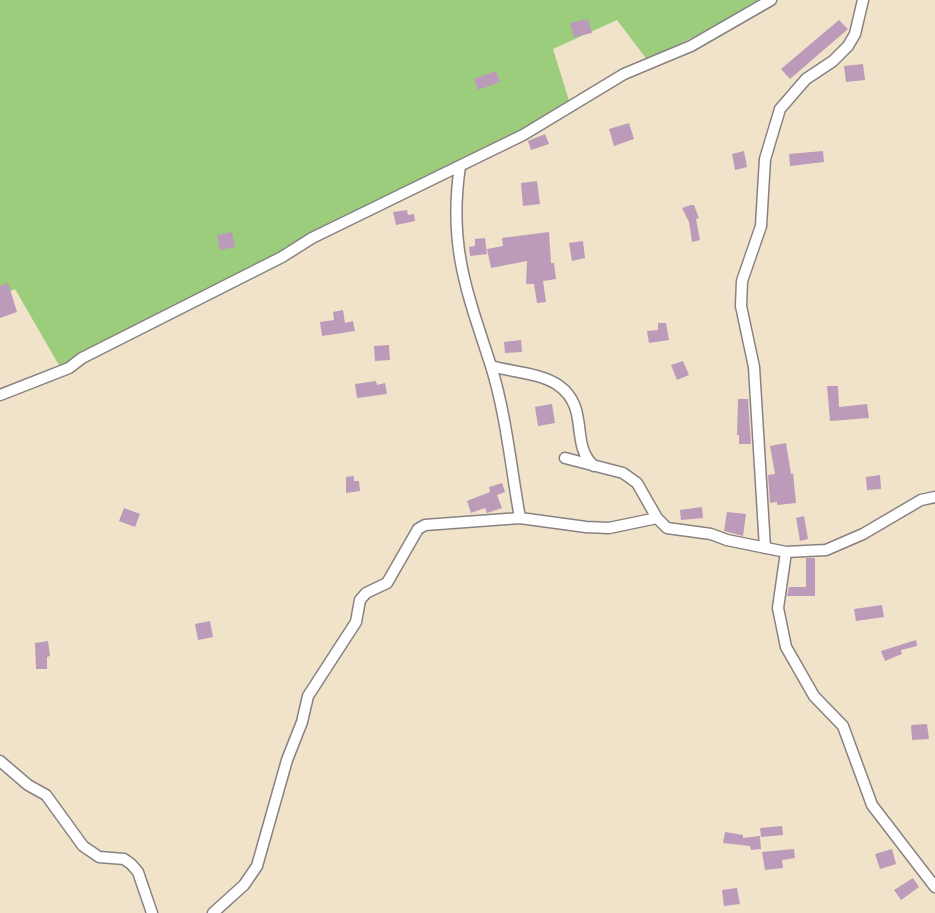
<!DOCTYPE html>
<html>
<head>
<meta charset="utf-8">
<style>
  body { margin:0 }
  canvas { display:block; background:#f0e3c9 }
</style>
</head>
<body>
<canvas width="935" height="913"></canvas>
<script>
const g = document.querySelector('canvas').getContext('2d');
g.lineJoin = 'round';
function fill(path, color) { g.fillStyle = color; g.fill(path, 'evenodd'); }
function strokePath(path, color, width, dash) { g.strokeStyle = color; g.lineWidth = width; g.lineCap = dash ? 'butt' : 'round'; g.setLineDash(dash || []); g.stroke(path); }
const green = new Path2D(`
  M0 0H763L648 61 617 20 553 49 570 104 60 367 15 289 0 297Z`);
const building = new Path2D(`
  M588 19 592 33 574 37 570 23Z
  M839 20 848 29 790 79 781 69Z
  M863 64 865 80 846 82 844 66Z
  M496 71 500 82 478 90 474 79Z
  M629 123 634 139 614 146 609 129Z
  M545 134 549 144 531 150 528 141Z
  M744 151 747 167 735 170 732 154Z
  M823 151 824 162 790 166 789 154Z
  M537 181 540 204 523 206 521 183Z
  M691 205H694L699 218 696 219 700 240 692 242 689 222 682 208Z
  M407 210 408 215 414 214 415 221 396 225 393 212Z
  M232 232 235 247 220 250 217 235Z
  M549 232 551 263H554L556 279 543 281 546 302 537 303 534 284H526L527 261 491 268 487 249 503 246 502 238Z
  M485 238 487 254 470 256 469 247 475 246V239Z
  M583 241 585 258 572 261 569 243Z
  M8 283 17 312 0 318V286Z
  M343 310 345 323 353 321 355 331 322 336 320 322 334 320 333 312Z
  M658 323H666L669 340 649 343 647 331 658 330Z
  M521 340 522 352 505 353 504 342Z
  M389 345 390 360 375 361 374 346Z
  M683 361 689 375 677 380 671 365Z
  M376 381 377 385 385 383 387 394 357 398 355 384Z
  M827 386H838L839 407 867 404 869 418 830 421Z
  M738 399H748L751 444H739V435H737Z
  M552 404 555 423 538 426 535 407Z
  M786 443 791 474 793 473 796 503 777 505V502L770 503 768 475 775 474 770 446Z
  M880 475 881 489 867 490 866 477Z
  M354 476V481H359L360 491 346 493V477Z
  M502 483 505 492 497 495 502 508 487 513 485 508 471 513 467 501 490 492 489 487Z
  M702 507 703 518 681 520 680 510Z
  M124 508 140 514 135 527 119 521Z
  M727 512 746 514 743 536 724 531Z
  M804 516 808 539 800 541 796 518Z
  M806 558H815V596H787L789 587H806Z
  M882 605 884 617 856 621 854 609Z
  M210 621 213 637 198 640 195 624Z
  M916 640 917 646 901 650 902 654 885 661 881 651Z
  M48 641 50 656 47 657V669H36L35 643Z
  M927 724 929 739 912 740 911 725Z
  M782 826 783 835 761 837 760 828Z
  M725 832 743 835V838L760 836 761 849 751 850 750 846 723 843Z
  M794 849 795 858 782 860 783 868 765 870 762 852Z
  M892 849 896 864 880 869 875 854Z
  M913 878 919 887 901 900 894 890Z
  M737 888 740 904 724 906 722 890Z`);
const minor = new Path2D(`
  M460 166C448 246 467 292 491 366 506 414 511 468 520 518
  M491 366C512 372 540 373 558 385 591 408 569 444 594 466
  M0 395 69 368 82 358 282 257 312 238 523 135 624 74 691 46 771 0
  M565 458 623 473 637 483 657 518 667 528 711 534 727 540 786 552 826 550 863 534 921 500 935 497
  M765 548 754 367 741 306 742 281 761 226 765 159 780 109 806 79 833 61 848 46 855 34 863 0
  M786 552 778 608 786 647 814 696 843 726 872 805 935 887
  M0 761 28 785 46 795 83 846 99 857 124 859 131 864 138 872 152 913
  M213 913 244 885 257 866 287 760 302 722 308 696 356 622 360 600 366 593 387 583 418 529 425 525 520 518 586 527 609 528 657 518`);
fill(green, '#9bcd7d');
fill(building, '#bc9aba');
strokePath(minor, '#898282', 13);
strokePath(minor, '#fff', 10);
</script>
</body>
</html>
